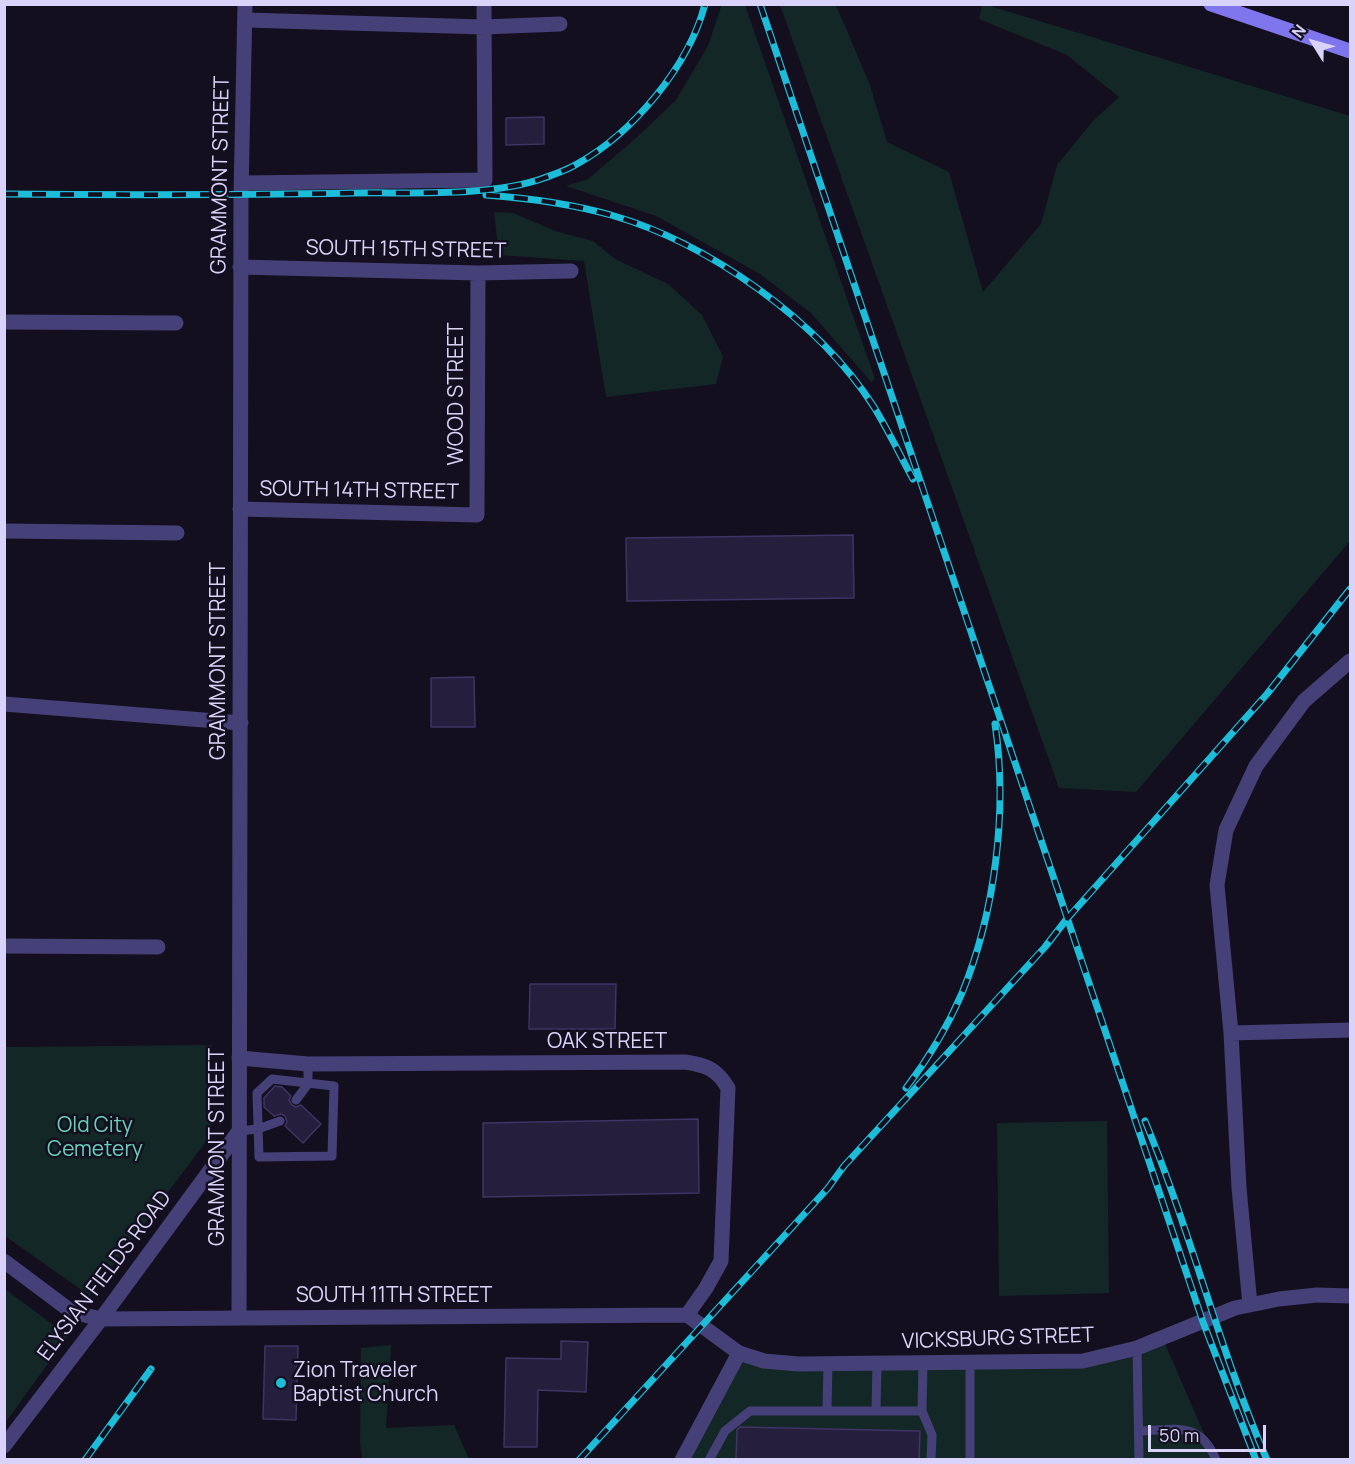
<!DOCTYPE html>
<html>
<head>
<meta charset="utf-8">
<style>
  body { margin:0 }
  #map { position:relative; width:1355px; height:1464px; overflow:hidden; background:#130f1e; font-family:Manrope,sans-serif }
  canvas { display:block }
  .frame { position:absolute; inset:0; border:6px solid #d9d2f9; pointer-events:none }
  .north { position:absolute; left:1283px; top:12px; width:60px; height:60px; -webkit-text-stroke:4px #130f1e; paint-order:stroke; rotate:307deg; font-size:16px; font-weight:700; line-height:24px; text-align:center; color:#d9d2f9 }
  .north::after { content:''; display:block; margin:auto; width:21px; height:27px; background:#d9d2f9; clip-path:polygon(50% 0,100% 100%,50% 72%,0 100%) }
  .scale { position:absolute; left:1148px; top:1425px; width:118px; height:27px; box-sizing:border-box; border:3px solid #d9d2f9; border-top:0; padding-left:8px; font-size:18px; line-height:21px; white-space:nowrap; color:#d9d2f9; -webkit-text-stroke:4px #130f1e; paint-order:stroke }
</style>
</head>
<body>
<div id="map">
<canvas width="1355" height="1464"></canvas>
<div class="frame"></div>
<div class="north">N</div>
<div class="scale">50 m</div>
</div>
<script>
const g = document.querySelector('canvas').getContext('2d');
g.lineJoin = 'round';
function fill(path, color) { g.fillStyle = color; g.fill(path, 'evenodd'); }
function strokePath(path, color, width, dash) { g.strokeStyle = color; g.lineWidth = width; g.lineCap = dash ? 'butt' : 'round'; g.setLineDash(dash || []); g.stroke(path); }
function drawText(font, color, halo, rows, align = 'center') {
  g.font = font + ' Manrope,sans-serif'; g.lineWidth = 5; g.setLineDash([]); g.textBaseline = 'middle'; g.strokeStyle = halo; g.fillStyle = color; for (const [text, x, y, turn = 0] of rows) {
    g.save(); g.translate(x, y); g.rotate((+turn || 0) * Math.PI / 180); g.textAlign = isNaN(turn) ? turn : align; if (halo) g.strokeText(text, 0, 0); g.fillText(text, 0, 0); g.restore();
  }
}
const green = new Path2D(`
  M722 4 745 5 875 379 871 382 812 314 760 274 656 216 566 186 588 179 635 139 676 100 708 46Z
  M780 5H836L870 85 887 142 949 172 983 292 1041 224 1057 165 1093 121 1119 97 1067 55 979 19 982 5H987L1350 116V541L1136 792 1059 788Z
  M494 212 513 213 555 231 593 241 615 259 668 284 702 315 723 356 716 384 606 397 584 261 499 255Z
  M212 1045 211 1135 90 1296 5 1236V1047Z
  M1107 1121 1109 1293 999 1296 997 1123Z
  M5 1289 68 1336 5 1423Z
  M1163 1339 1215 1459 682 1460 739 1353 764 1361H1083Z
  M391 1345 386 1428 454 1425 469 1459H362L360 1440 361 1348Z`);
const building = new Path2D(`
  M544 117V144L506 145V118Z
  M853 535 854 598 627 601 626 538Z
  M474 677 475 727H431V678Z
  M530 984H616L615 1029H529Z
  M275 1086 282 1087 291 1096 289 1100 292 1105 296 1107 301 1105 321 1124 303 1143 285 1126 287 1122 285 1116 281 1114 274 1116 264 1107V1098Z
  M698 1119 699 1193 483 1197V1123Z
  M561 1341 588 1342 586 1392 538 1390 537 1447H504L506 1358 561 1359Z
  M265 1346H298L296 1420 263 1419Z
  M740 1427 920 1431 919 1460H736L737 1430Z`);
const lane = new Path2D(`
  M272 1079 334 1086 332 1156 259 1157 257 1093Z
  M296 1100 308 1084V1064
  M239 1131 258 1129 280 1121
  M1137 1348 1139 1460
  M827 1411 828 1363
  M876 1411 877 1363
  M922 1411 932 1435 931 1460
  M1139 1431C1174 1430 1200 1420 1216 1460
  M709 1460 725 1431 750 1411H922L923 1362
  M970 1460V1362`);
const street = new Path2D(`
  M246 20 484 27 560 24
  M242 183 485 180 484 4
  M240 267 478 273 571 271
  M4 322 176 323
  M240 509 477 515 478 273
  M4 531 177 533
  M4 704 241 723
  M4 946 158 947
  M1231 1033 1350 1030
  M239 1058 308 1064 685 1062C706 1065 717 1069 728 1088L721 1261 706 1288 687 1315
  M4 1261 72 1312 101 1319 687 1315
  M1250 1305 1239 1188 1231 1033 1217 885 1226 830 1256 766 1304 701 1350 661
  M687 1315 739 1353 764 1361 798 1364 1083 1361 1137 1348 1235 1308 1279 1299 1317 1295 1350 1296
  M239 1318 241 195 245 4
  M4 1446 101 1319 239 1131
  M682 1460 739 1353`);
const secondary = new Path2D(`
  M1211 4 1350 51`);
const rail = new Path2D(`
  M760 4 1203 1322 1256 1460
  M4 194C121 195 238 195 354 193 410 192 491 197 544 178 555 174 567 170 577 164 633 133 689 66 705 4
  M486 195C528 198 571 204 611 215 709 243 819 321 874 407 888 430 900 455 913 479
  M906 1088C928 1059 948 1026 962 993 995 913 1008 810 995 724
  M1145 1121C1191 1232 1219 1349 1267 1460
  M85 1460 151 1369
  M579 1460 828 1188 844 1166 1045 947 1066 920 1267 694 1350 589`);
const markers = [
  [281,1383,6,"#1dbdda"]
];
const streetNames = [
  ["GRAMMONT STREET",221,175,-89],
  ["SOUTH 15TH STREET",406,250,1],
  ["WOOD STREET",457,394,-90],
  ["SOUTH 14TH STREET",359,491,1],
  ["GRAMMONT STREET",219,661,-90],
  ["OAK STREET",607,1042],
  ["GRAMMONT STREET",218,1147,-90],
  ["ELYSIAN FIELDS ROAD",105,1276,-53],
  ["SOUTH 11TH STREET",394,1296],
  ["VICKSBURG STREET",998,1339,-2]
];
const parkNames = [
  ["Old City",95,1126],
  ["Cemetery",95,1150]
];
const poiNames = [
  ["Zion Traveler",293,1371],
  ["Baptist Church",293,1395]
];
fill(green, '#132727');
fill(building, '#261e3d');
strokePath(building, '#403366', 1.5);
strokePath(lane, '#454077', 9);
strokePath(street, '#454077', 15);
strokePath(secondary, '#7f76ed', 15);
strokePath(rail, '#1dbdda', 7);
strokePath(rail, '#130f1e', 4.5, [14]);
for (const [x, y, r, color] of markers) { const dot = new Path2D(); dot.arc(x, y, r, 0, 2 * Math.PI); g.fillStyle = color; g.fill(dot); strokePath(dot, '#130f1e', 2); }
drawText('21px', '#d9d2f9', '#130f1e', streetNames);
drawText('21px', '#68cfbb', '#130f1e', parkNames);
drawText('21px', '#d9d2f9', '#130f1e', poiNames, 'left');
</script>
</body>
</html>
